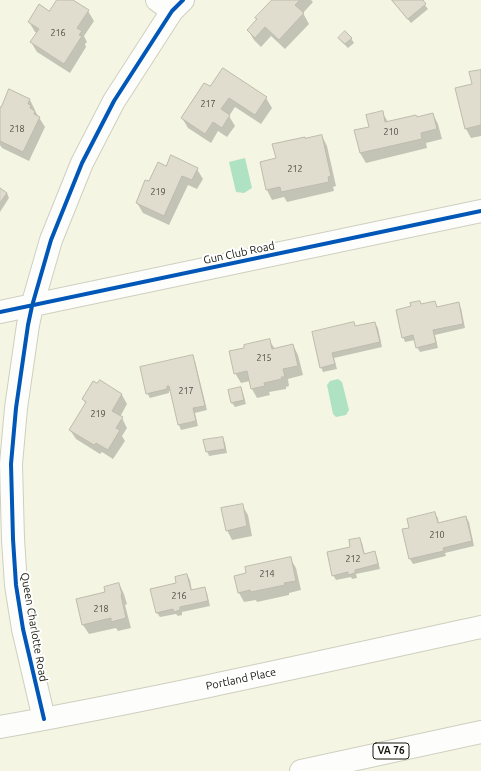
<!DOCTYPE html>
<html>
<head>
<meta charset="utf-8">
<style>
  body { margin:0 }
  canvas { display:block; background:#f4f5e2 }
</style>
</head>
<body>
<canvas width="481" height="771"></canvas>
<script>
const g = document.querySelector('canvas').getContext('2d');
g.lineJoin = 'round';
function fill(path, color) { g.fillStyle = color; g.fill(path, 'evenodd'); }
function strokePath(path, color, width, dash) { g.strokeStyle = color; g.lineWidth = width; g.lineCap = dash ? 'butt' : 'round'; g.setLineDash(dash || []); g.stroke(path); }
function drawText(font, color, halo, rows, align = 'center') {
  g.font = font + ' Ubuntu,sans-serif'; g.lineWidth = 4; g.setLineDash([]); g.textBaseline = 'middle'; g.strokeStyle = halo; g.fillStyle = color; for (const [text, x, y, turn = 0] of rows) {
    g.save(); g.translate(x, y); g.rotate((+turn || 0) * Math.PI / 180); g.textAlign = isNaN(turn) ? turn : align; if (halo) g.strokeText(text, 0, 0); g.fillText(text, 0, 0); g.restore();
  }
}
const water = new Path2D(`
  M245 158 252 188 244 193 236 192 229 162Z
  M338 379 342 382 349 410 346 415 336 417 333 414 327 385 330 381Z`);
const shadow = new Path2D(`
  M58 0H72L88 11 94 21 84 36 87 42 85 44 86 47 70 73 37 52 31 42 37 33 35 32 29 22 50 12Z
  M273 0H311L313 2 303 13 309 24 285 49 271 36 261 47 254 40 248 30 257 20 256 18Z
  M392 0H421L428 9 411 23Z
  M339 38H351L354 43 348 48 342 42Z
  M481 71V136L471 138 466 129 473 84Z
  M211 88 266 98 272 108 261 124 235 107 229 116 235 126 227 137 218 131 211 143 188 128 182 118Z
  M30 100 35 110V111L45 127 29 161 2 148 0 145V108Z
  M382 112 388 122 417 118 433 114 438 124 442 139 426 143 427 148 366 163 360 153 355 131 370 128Z
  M322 136 327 146 336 186 333 187 334 191 287 202 284 197 272 200 267 190 277 159Z
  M166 168 197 169 203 179 197 189 188 185 169 225 143 213 137 203Z
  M0 189 7 193 9 198 0 212Z
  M435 302 438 308 458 303 461 308 465 328 435 335 438 348 420 352 417 347 415 340 405 342 403 337 421 305Z
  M354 323 356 327 375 323 378 328 382 347 334 358 337 369 323 372 321 367Z
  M269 340 275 349 293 345 298 355 303 375 288 379 289 386 286 387V389L269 392 270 395 257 398 252 389 250 381 241 383 235 373 246 348Z
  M192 356 195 361 207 410 195 413 198 426 181 430 179 425 171 391H169V393L150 398 147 393Z
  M98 385 122 395 127 404 120 417 122 418 127 428 122 436 125 441 113 459 102 452 100 454 76 439 70 430 86 404 83 399Z
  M240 388 243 393 246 404 235 407 232 403Z
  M223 438 225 443 227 453 209 456 207 451Z
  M242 505 248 515 252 536 232 540 227 530Z
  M435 514 438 518 439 524 466 517 469 522 474 546 445 553 446 556 413 564 410 559 403 530 410 529Z
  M359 539 362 543 365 555 375 552 377 557 380 569 356 574 357 578 352 579 351 577 336 580 333 575Z
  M290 558 296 568 301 590 289 593V595L257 602 256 600 244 602 239 593 247 574Z
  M187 575 190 580 192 591 204 588 207 593 210 606 182 612V615L178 616 176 614 160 617 157 613 178 584Z
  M119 584 124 594 127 604 125 605 131 628 118 631 116 628 89 634 83 625 77 600 107 593Z`);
const building = new Path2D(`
  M57 0H73L89 10 77 28 82 31 79 35 82 36 64 64 30 42 39 29 28 22 39 4 49 11Z
  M272 0H300L295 5 304 13 279 40 265 27 255 38 247 30 257 19 255 18Z
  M392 0H423L426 4 408 19Z
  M345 31 352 38 345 44 338 38Z
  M223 68 267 97 255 115 229 98 221 109 230 115 222 128 213 122 205 134 181 118 204 83 210 86Z
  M481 70V125L465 129 455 88 472 84 469 72Z
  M9 89 30 99 28 104 31 105 30 108 35 111 34 114 40 117 23 152 0 141V107H1Z
  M383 111 385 122 416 115 417 117 433 113 437 129 421 133 422 139 360 153 354 130 369 127 366 115Z
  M322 135 331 176 328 177 329 182 281 192 280 187 266 190 260 162 276 158 272 144 305 137V138Z
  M171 155 198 168 192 180 182 176 164 216 136 203 145 180 149 181 158 162 166 166Z
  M0 188 7 193 0 203Z
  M420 301 421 304 435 301 437 307 459 302 463 324 433 330 436 343 416 348 413 335 402 338 396 310 411 306 410 303Z
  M354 322 355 326 375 322 380 342 332 353 335 364 320 368 312 332Z
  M270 339 272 349 293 344 298 366 283 369 285 377H281L282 379 264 383 265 386 251 389 247 371 234 374 229 351 244 348V345Z
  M193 355 205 406 193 408 196 421 178 425 169 386H167V389L146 394 140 367Z
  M100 380 122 394 112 411 123 417 116 428 120 430 108 450 96 443 94 445 69 430 86 402 82 399 93 381 97 383Z
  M241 387 244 400 231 403 228 390Z
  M223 437 225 449 206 452 203 440Z
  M243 504 247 526 226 531 221 508Z
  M435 512 438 523 466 516 472 541 443 548 444 551 409 559 402 529 409 528 407 519Z
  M360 538 364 554 375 551 378 564 355 570V573L348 575V572L332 576 327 552 350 547 349 540Z
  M291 557 296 581 284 583 285 585 251 592 250 590 238 593 234 576 246 573 245 567Z
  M187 574 191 590 205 587 208 601 180 607V610L174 612 173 609 156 613 150 589 176 583 175 577Z
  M119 583 122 594 121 595 126 618 111 622V618L82 625 76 599 105 592 104 587Z`);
const minor = new Path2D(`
  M157 0 172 11
  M0 312 481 211
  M44 719 23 629 16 585 13 539 11 464 16 408 28 325 32 306 51 240 82 163 114 101 172 11 183 0
  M0 727C161 698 321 662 481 627`);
const highway = new Path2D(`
  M301 771 481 732`);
const cycleway = new Path2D(`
  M0 312 481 211
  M44 719 23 629 16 585 13 539 11 464 16 408 28 325 32 306 51 240 82 163 114 101 172 11 183 0`);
const numberNames = [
  ["216",58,33],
  ["217",208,104],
  ["218",17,129],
  ["210",391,132],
  ["212",295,169],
  ["219",158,192],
  ["215",264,358],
  ["217",186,391],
  ["219",98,414],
  ["210",437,535],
  ["212",353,559],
  ["214",267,574],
  ["216",179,596],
  ["218",101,609]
];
const shields = [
  [391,751,36]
];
const shieldNames = [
  ["VA 76",391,751]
];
const streetNames = [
  ["Gun Club Road",239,253,-12],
  ["Queen Charlotte Road",34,627,80],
  ["Portland Place",241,679,-12]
];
fill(water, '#aee2c2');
fill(shadow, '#0003');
fill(building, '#e0ddce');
strokePath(building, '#bebbad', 1);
strokePath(minor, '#cfcfc0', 24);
strokePath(highway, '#cfcfc0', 24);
strokePath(minor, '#fdfefb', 22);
strokePath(highway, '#fdfefb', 22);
strokePath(cycleway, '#0057b8', 4);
drawText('9px', '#4b4b3e', null, numberNames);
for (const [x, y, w] of shields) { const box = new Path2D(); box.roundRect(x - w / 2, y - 8, w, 16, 3); g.fillStyle = '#fff'; g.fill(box); strokePath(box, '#17180c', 1); }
drawText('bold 10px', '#17180c', null, shieldNames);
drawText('11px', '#17180c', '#fff', streetNames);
</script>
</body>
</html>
